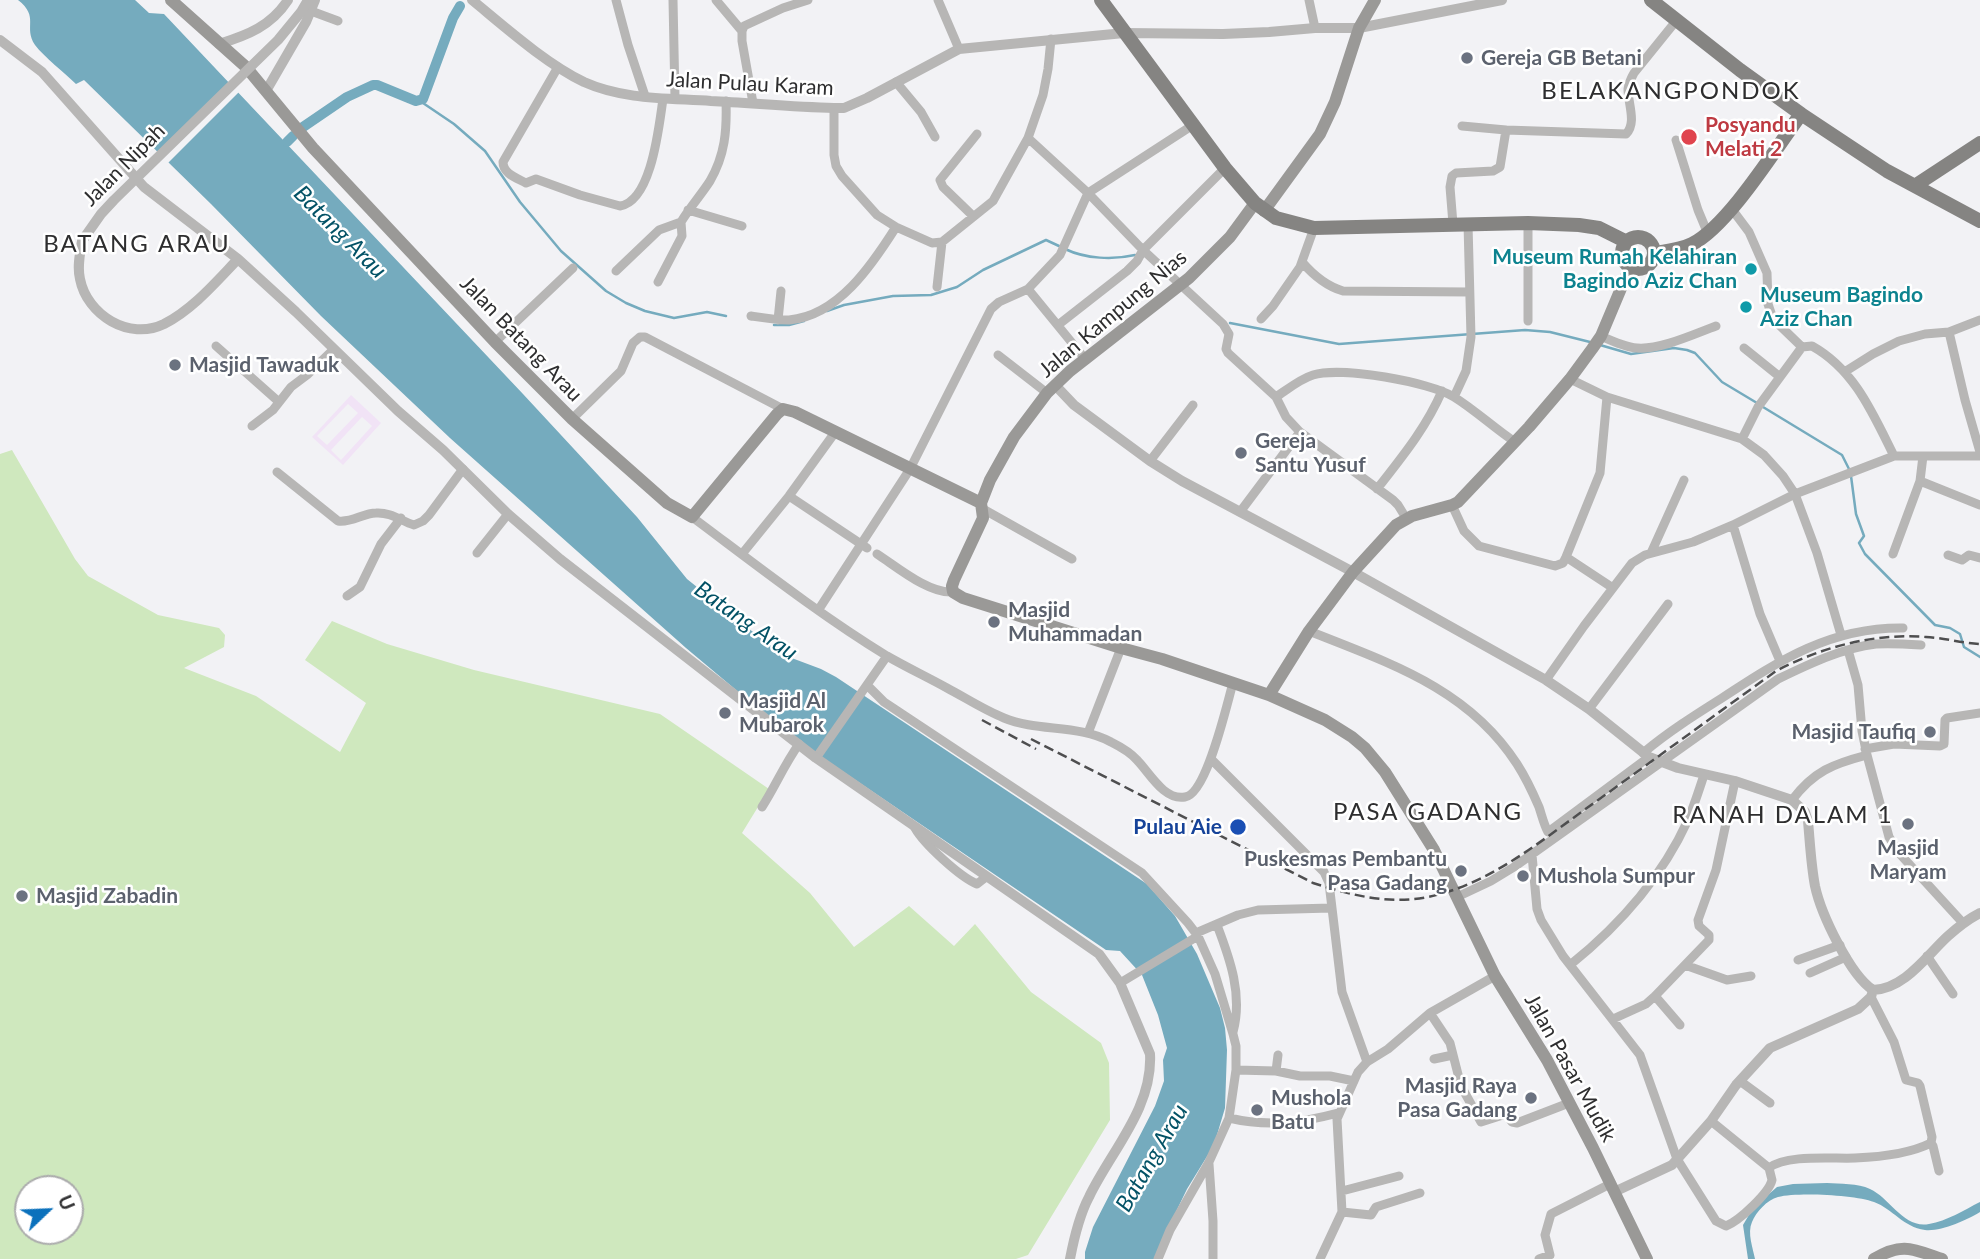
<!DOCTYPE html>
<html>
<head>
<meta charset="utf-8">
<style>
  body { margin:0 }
  #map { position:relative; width:1980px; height:1259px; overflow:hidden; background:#f2f2f5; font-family:Lato,sans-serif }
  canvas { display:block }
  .north { position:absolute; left:14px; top:1175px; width:70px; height:70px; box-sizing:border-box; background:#fff; border:2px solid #ababac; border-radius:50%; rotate:67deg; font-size:19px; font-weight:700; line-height:28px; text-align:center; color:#2e2e2f }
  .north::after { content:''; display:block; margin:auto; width:24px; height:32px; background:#0b71bc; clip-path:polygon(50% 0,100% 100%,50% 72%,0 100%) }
</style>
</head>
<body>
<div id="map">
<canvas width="1980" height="1259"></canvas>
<div class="north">U</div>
</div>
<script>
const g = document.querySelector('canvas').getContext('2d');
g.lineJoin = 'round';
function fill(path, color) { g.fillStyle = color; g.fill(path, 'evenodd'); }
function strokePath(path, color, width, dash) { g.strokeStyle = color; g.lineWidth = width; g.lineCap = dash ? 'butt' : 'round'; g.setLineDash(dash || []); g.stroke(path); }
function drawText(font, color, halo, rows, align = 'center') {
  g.font = font + ' Lato,sans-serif'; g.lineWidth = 5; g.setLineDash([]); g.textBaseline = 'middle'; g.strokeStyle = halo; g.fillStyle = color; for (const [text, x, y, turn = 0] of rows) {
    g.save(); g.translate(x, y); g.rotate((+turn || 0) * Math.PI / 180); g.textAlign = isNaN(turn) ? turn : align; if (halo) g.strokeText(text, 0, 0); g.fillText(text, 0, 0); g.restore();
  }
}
const education = new Path2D(`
  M351 395 381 423 343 465 312 437ZM348 404 358 413 327 445 317 436ZM362 417 372 426 341 460 331 450Z`);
const green = new Path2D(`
  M12 450 75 559 88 576 158 615 219 628 225 635 224 647 184 668 256 696 340 752 366 703 305 660 332 621 387 644 474 670 660 714 769 789 742 833 810 893 854 947 909 906 954 946 975 924 1031 992 1101 1043 1109 1063 1110 1120 1028 1255 1016 1259H0V454ZM28 1189H70V1231H28Z`);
const water = new Path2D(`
  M18 0H135L149 13 164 14 523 394 637 517 687 579 763 640 789 657 821 669 836 677 1147 884 1175 916 1197 954 1220 1008 1225 1028 1227 1050 1225 1108 1214 1145 1187 1189 1158 1249 1156 1259H1085V1252L1093 1227 1155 1106 1164 1081 1163 1060 1167 1048 1158 1015 1142 975 1120 951 1106 950 823 758 767 716 686 648 450 438 321 316 211 204 84 80 76 84C65 73 44 57 35 45 23 27 40 17 18 0Z
  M1827 1183C1840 1184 1858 1183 1870 1189 1890 1198 1904 1229 1929 1224 1947 1221 1964 1210 1980 1202V1212C1967 1220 1940 1232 1925 1230 1903 1227 1893 1209 1874 1202 1855 1195 1798 1192 1778 1197 1767 1200 1756 1212 1752 1222 1747 1233 1753 1248 1755 1259H1748L1743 1225 1753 1208 1777 1187 1793 1184Z`);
const pier = new Path2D(`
  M232 80 241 90 165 166 155 156Z`);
const stream = new Path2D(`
  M420 101 454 124 485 151 520 202 561 251 606 291 626 303 645 311 674 318 707 312 726 316
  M1065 249C1086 259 1113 260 1135 255
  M827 311 844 305 893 296 931 295 957 287 983 270 1046 240 1059 246
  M1230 323 1339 344 1525 330 1550 332 1590 342
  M774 325H789L804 321
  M1600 345 1631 354 1674 348 1687 350 1695 353 1722 382 1757 403
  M1763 407 1842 455 1849 469
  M1851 476 1856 514 1864 536 1859 543 1865 554 1935 625 1950 628 1960 634 1964 647 1980 657`);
const canal = new Path2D(`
  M303 127 347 97 373 85H377L416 101 423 99 453 18 460 6
  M287 142 293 136`);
const minor = new Path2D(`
  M616 0 628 45 645 96
  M673 0 675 98
  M716 0 742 31
  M938 0 959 49
  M1309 0 1315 28
  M311 11 338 21
  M558 67 503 162C503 174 517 178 526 183L536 179 580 195 620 206C652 201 659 125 663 99
  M896 82 921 112 935 137
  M753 103 742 41V31L744 26 783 8 808 0
  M834 108V155L836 166 842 176 877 215 896 227 932 243 942 242 993 201 1028 138 1043 95 1048 69 1051 39
  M1462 126 1506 130
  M1028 138 1088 193 1143 250 1223 324 1229 334 1226 349 1228 353 1276 397 1286 417 1300 432 1393 500 1398 505 1406 518
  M1676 140 1698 210 1708 234
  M1731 208 1749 232 1767 273 1768 304 1773 319 1802 347 1812 346C1855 370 1873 414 1894 456
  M688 210 742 226
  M973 216 943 187 940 180 977 134
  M1453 224 1450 187 1452 176 1456 173 1493 171 1500 167 1506 130 1626 134C1637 123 1628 104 1628 89 1629 83 1631 78 1634 73L1676 21
  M1302 262C1314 276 1326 286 1343 291L1469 292
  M616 271 659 230 681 222
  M658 282 682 236 681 222C690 207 701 195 710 181 725 155 727 131 726 101
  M937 287 942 242
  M1028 289 1086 360
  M751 316C764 318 776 320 789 320 838 316 872 265 896 227
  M1261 319 1273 306 1300 267 1314 228
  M778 320 781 291
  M1528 321V223
  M1058 325 1127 271 1137 261 1143 250 1225 168
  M1949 332 1965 400 1980 452
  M1601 336C1612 341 1625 347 1637 348 1660 350 1694 334 1716 326
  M495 342 573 268
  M216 346 279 402
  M1744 348 1780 377
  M998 355 1047 393
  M1846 371 1873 354 1899 341 1925 334 1949 332 1980 320
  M1570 379 1607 397 1742 439 1764 455 1783 476 1795 494 1817 553 1841 635
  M1276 397C1288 389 1300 379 1313 375 1341 366 1430 382 1454 397 1475 410 1494 428 1515 442
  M1454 397 1466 371 1471 337 1468 224
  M572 419 621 371 633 343 640 337H645L783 409
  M252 426 273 410 291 387 307 375 334 349
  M1742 439 1758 407 1802 347
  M1150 461 1193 405
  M277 472 338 521C352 523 363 513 376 513 391 512 401 521 414 525L423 521 429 515 463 469
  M1920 481 1980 505
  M1377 489C1402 457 1426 428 1442 391
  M789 496 867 548
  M1452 505 1464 531 1479 546 1555 566 1563 563 1566 557 1600 473 1607 397
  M983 509 1072 559
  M1240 512 1300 432
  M692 517C755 564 820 615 887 656 906 667 927 677 947 688 966 698 984 710 1004 718 1038 732 1078 724 1111 742 1121 747 1130 752 1137 760 1149 772 1164 801 1185 797 1207 794 1227 703 1233 683
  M1733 525 1760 614 1780 661
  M477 553 508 514
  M1651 553 1684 480
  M742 554 789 496 836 431
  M877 554C897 567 929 594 953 592
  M1893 554 1920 481 1923 456
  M1948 555 1962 560 1969 555 1980 558
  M1566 557 1613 588
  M347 596 360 587 381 544 401 518
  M819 609 910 469 991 309 999 302 1028 289 1060 255 1088 193 1193 125
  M1309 631C1389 663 1468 688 1517 764 1526 778 1533 793 1539 807 1542 816 1544 825 1548 832L1649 757
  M1848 650 1858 685 1862 731 1867 755 1889 837 1899 853 1963 923
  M1546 680 1584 626 1632 563 1645 555 1693 542 1733 525 1795 494 1894 456H1980
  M867 685 884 702 1142 873 1188 923 1198 936 1215 974 1233 1034 1236 1046V1070L1229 1118C1267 1127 1301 1123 1338 1113
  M1589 709 1668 604
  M1088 733 1121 648
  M1865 749 1894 744 1940 746 1944 744 1945 720 1947 718 1980 713
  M1643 753C1668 732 1695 715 1722 698 1780 660 1831 627 1903 628
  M816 758 887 656
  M1211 759 1324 872 1329 883 1342 992 1367 1062
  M1792 800C1814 771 1833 764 1867 755
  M762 807C775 787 784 765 799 744
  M915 828C924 844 960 877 977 884L986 877
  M1532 855 1537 909 1541 920 1563 956 1640 1055 1677 1159 1716 1221 1726 1226C1739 1221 1769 1193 1772 1180L1769 1168 1711 1121
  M1457 897 1491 881 1514 867 1778 679C1809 664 1842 648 1876 644 1891 643 1906 644 1921 645
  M1217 925C1230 959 1243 995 1233 1032
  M1196 933 1238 915 1258 910 1331 908
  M1927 956 1953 994
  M1798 960 1840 945
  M1570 965C1620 925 1661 879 1688 820 1694 806 1699 790 1704 775
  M1685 965 1727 980 1751 976
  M1810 973 1846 957
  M1120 983 1198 936
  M1655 996 1680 1025
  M1430 1013 1450 1043 1461 1086 1481 1122 1506 1114 1512 1122 1517 1123 1569 1103
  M1613 1019 1646 1004 1655 996 1709 940V935L1699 926 1698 920 1716 870 1735 781
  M1434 1059 1453 1055
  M1236 1070 1276 1071 1300 1076H1330L1354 1081
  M1276 1071 1278 1055
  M1740 1081 1770 1103
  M1931 1143 1933 1146 1939 1171
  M1209 1164 1213 1221V1259
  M1769 1168C1786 1154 1833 1159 1855 1158 1880 1157 1909 1154 1931 1143L1932 1137 1920 1086 1918 1083 1906 1080 1894 1042 1871 997
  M1342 1191 1399 1176
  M1342 1212 1371 1215 1376 1207 1420 1193
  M1158 1259 1170 1230 1209 1162 1229 1118
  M1320 1259 1342 1212 1337 1119 1358 1072 1367 1062 1388 1049 1430 1013 1495 976
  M1539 1259 1550 1255 1545 1235 1551 1214 1610 1184`);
const tertiary = new Path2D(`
  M472 0C505 27 545 63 584 82 624 100 669 98 711 101 752 103 793 107 834 108H844L867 98 959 49 1124 33 1223 34 1269 32 1315 28H1359L1502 0
  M0 40 42 72 144 187 238 259 296 312 398 411 443 450 508 514 560 559 816 758 1099 954 1120 983 1150 1054C1153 1108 1111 1151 1089 1197 1079 1216 1074 1238 1070 1259
  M219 44C248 35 271 26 288 0
  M266 91 306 22 315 0
  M82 241C80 253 77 267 80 279 87 315 129 341 164 324 193 309 215 283 238 259
  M1055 385 1074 405 1150 461 1182 481 1353 572 1546 680 1589 709 1649 757 1678 768 1735 781 1792 800 1805 812 1808 821C1810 843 1811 865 1815 886 1821 914 1850 975 1873 990 1905 989 1927 955 1948 936 1958 927 1968 919 1980 913
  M1614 1192 1672 1165 1711 1121 1736 1085 1770 1048 1858 1009 1871 997 1873 990`);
const secondary = new Path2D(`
  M171 0 246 67 313 148 495 342 572 419 667 503 692 517 777 414 783 409 795 412 981 503
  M1255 203 1230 237 1189 278 1070 371 1047 393 1014 437 990 480 981 503 983 518 954 580 952 586 953 592 963 598 1121 648 1162 659 1269 695 1325 720 1352 737 1365 748 1385 772 1434 850 1495 976 1547 1060 1593 1148 1647 1259
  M1264 211 1320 134 1335 102 1359 28 1375 0
  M1269 695 1309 631 1353 572 1396 525 1412 516 1452 505 1458 502 1529 427 1570 379 1592 349 1601 336 1630 267
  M1874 1259C1902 1242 1913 1249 1942 1259`);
const primary = new Path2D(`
  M1101 0 1225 168 1255 203 1276 218 1314 228 1528 223 1579 225 1599 228 1627 242
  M1651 0 1740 70 1801 114 1887 171 1980 221
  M1916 185 1980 143
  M1622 253a16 16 0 1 1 32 0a16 16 0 1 1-32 0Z
  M1654 253C1667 251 1680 250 1692 244 1728 226 1776 148 1801 114`);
const rail = new Path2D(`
  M982 720 1036 749
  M1031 739 1313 883C1351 895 1388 905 1428 897 1491 884 1543 839 1594 803 1655 759 1715 715 1776 671 1822 647 1873 633 1926 637 1944 638 1962 643 1980 644`);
const tertiaryBridge = new Path2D(`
  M82 241 101 214 114 200 278 40 301 12 308 0`);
const markers = [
  [1467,58,7,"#6b7280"],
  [1689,137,9,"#e0444e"],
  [1751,269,7,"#0f9aa8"],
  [1746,307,7,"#0f9aa8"],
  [175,365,7,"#6b7280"],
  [1241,453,7,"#6b7280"],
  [994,622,7,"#6b7280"],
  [725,713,7,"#6b7280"],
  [1930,732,7,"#6b7280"],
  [1908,824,7,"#6b7280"],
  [1238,827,9,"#1a4fb4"],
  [1461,871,7,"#6b7280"],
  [1523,876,7,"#6b7280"],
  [22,896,7,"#6b7280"],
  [1531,1098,7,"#6b7280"],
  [1257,1110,7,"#6b7280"]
];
const worshipNames = [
  ["Gereja GB Betani",1481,58],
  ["Masjid Tawaduk",189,365],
  ["Gereja",1255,441],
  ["Santu Yusuf",1255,465],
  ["Masjid",1008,610],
  ["Muhammadan",1008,634],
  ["Masjid Al",739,701],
  ["Mubarok",739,725],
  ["Masjid Taufiq",1916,732,"right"],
  ["Masjid",1908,848,"center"],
  ["Maryam",1908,872,"center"],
  ["Puskesmas Pembantu",1447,859,"right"],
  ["Pasa Gadang",1447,883,"right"],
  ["Mushola Sumpur",1537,876],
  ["Masjid Zabadin",36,896],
  ["Masjid Raya",1517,1086,"right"],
  ["Pasa Gadang",1517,1110,"right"],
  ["Mushola",1271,1098],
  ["Batu",1271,1122]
];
const streetNames = [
  ["Jalan Pulau Karam",750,84,3],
  ["Jalan Nipah",124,165,-45],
  ["Jalan Kampung Nias",1113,314,-40],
  ["Jalan Batang Arau",521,339,46],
  ["Jalan Pasar Mudik",1570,1068,61]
];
const healthNames = [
  ["Posyandu",1705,125],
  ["Melati 2",1705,149]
];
const cultureNames = [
  ["Museum Rumah Kelahiran",1737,257],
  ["Bagindo Aziz Chan",1737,281],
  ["Museum Bagindo",1760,295,"left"],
  ["Aziz Chan",1760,319,"left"]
];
const transitNames = [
  ["Pulau Aie",1222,827]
];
const waterNames = [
  ["Batang Arau",340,232,45],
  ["Batang Arau",746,621,35],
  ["Batang Arau",1152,1158,-60]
];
const quarterNames = [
  ["BELAKANGPONDOK",1671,91],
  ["BATANG ARAU",137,244],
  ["PASA GADANG",1428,812],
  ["RANAH DALAM 1",1783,815]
];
fill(education, '#f1e3f6');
fill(green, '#cfe8be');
fill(water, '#75abbe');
fill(pier, '#f2f2f5');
strokePath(stream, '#75abbe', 2.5);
strokePath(canal, '#75abbe', 10);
strokePath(minor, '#b7b6b5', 9);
strokePath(tertiary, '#b7b6b5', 10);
strokePath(secondary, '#9a9997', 12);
strokePath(primary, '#858482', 14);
strokePath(rail, '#4e4e4f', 2.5, [10, 5]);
strokePath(tertiaryBridge, '#b7b6b5', 10);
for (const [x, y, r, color] of markers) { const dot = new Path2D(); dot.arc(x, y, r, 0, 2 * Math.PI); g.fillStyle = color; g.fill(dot); strokePath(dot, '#fff', 2.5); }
drawText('bold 21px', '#5b616d', '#fff', worshipNames, 'left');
drawText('21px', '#2e2e2f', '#fff', streetNames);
drawText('bold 21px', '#be3a42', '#fff', healthNames, 'left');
drawText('bold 21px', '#0d838f', '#fff', cultureNames, 'right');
drawText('bold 21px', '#164399', '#fff', transitNames, 'right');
drawText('italic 23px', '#035266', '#fff', waterNames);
g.letterSpacing = '2px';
drawText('24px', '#2e2e2f', '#fff', quarterNames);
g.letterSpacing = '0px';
</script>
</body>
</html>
